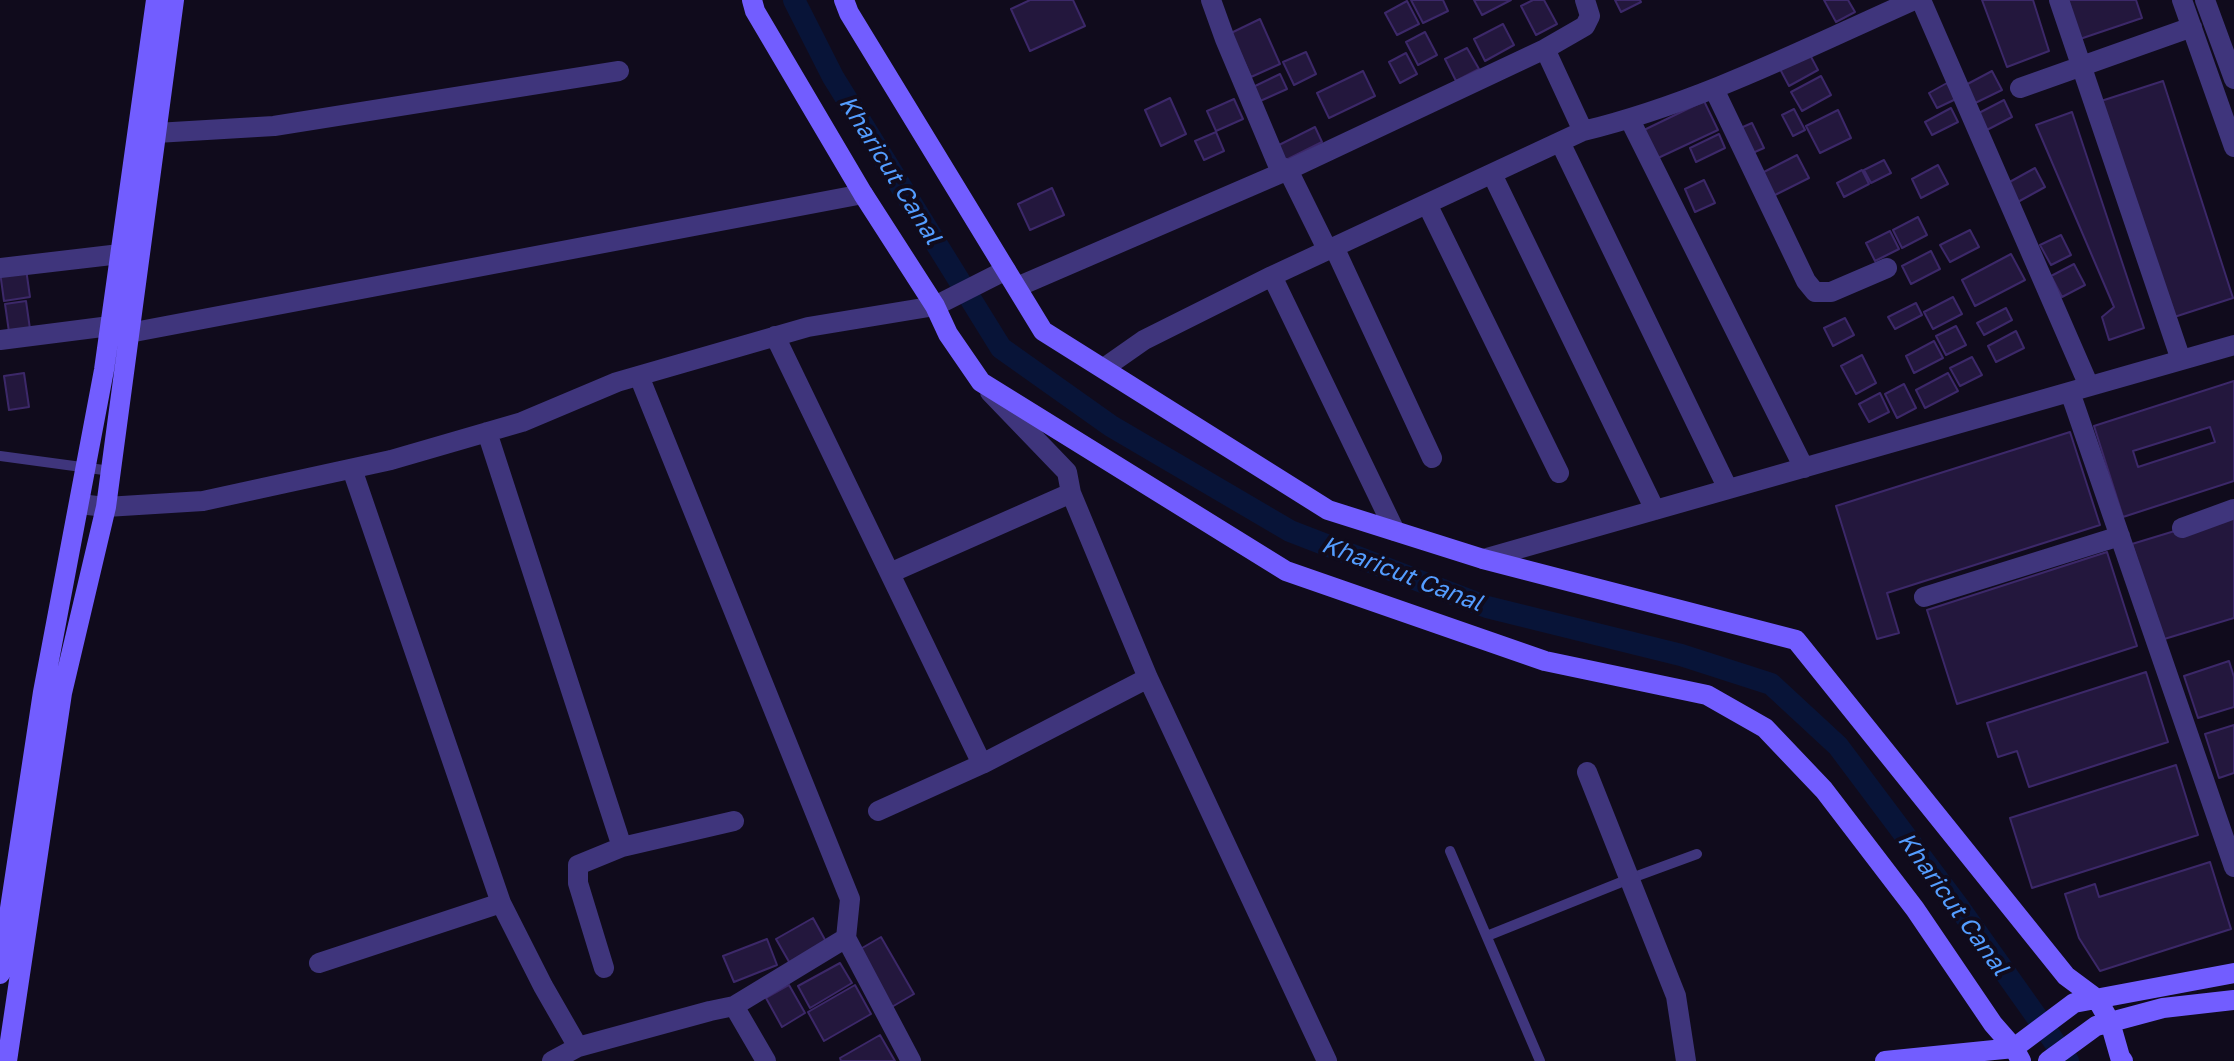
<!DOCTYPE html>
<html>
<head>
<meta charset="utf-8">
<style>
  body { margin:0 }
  canvas { display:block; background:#100b1c }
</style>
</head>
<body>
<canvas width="2234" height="1061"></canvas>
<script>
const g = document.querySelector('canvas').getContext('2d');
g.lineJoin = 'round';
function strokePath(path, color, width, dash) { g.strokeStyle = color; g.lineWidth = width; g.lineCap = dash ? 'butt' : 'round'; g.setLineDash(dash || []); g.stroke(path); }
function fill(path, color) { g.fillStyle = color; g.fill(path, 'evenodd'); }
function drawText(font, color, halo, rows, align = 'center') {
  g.font = font + ' "Golos Text",sans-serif'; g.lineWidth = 8; g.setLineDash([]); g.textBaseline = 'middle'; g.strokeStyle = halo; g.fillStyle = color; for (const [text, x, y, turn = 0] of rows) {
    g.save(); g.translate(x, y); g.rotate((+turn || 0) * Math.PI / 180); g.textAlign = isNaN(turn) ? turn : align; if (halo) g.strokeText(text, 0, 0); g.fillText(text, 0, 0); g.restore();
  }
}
const canal = new Path2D(`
  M794 0 833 77 1001 348 1111 426 1290 531 1487 607 1681 655 1771 684 1838 746 1958 906 2068 1061`);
const building = new Path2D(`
  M1030 0H1073L1085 26 1030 51 1011 9Z
  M1411 0H1443L1448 11 1423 23Z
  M1474 0H1511L1482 15Z
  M1533 0H1544L1557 24 1536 35 1521 6Z
  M1615 0H1640L1641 2 1621 12Z
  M1824 0H1848L1855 12 1836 22Z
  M1982 0H2033L2049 51 2007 67Z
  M2061 0H2136L2142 18 2074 41Z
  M1407 1 1419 24 1397 35 1385 13Z
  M1260 19 1280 64 1251 77 1231 33Z
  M1503 24 1514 45 1485 61 1474 39Z
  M1425 32 1437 55 1418 65 1406 42Z
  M1467 48 1479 69 1456 81 1445 59Z
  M1306 52 1316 74 1294 85 1283 62Z
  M1406 53 1417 74 1400 83 1389 62Z
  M1809 53 1818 70 1789 86 1780 69Z
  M1363 71 1375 96 1329 118 1317 93Z
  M1992 71 2002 90 1969 106 1960 88Z
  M1280 74 1287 89 1258 102 1251 88Z
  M1821 76 1831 95 1802 111 1791 92Z
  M2163 81 2233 298 2168 319 2098 102Z
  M1947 83 1956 99 1937 108 1929 93Z
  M1170 98 1186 134 1161 146 1145 110Z
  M1234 99 1243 119 1216 131 1207 111Z
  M2004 100 2012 117 1983 132 1975 115Z
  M1704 101 1718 130 1658 158 1644 130Z
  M1951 108 1958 122 1932 135 1925 122Z
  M1794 109 1805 130 1793 136 1782 115Z
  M1838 110 1851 138 1820 153 1806 126Z
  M2072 112 2144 328 2109 340 2102 317 2114 307 2036 125Z
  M1752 123 1764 148 1748 155 1736 130Z
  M1315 127 1322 142 1282 162 1275 147Z
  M1216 132 1224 151 1204 160 1195 141Z
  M1719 134 1725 148 1696 162 1690 148Z
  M1797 155 1809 178 1771 197 1760 174Z
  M1884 160 1891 173 1871 183 1864 170Z
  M1938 165 1948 184 1921 198 1912 179Z
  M2035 168 2045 187 2016 203 2006 184Z
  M1862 170 1869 184 1844 197 1837 183Z
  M1704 180 1715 203 1695 212 1685 189Z
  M1052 188 1064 215 1030 230 1018 204Z
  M1918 217 1927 235 1902 248 1893 230Z
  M1970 230 1979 247 1950 262 1940 245Z
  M1890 231 1899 249 1875 261 1866 243Z
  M2061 235 2071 255 2051 265 2040 245Z
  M1931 251 1940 269 1911 284 1902 266Z
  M2011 254 2025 280 1975 306 1962 280Z
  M2074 264 2085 285 2062 297 2051 276Z
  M26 269 30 297 4 301 0 272Z
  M1953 297 1962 314 1933 329 1924 312Z
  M26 301 30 329 9 332 5 304Z
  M1916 303 1922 315 1895 329 1888 317Z
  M2006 308 2012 320 1984 335 1977 323Z
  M1845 318 1854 335 1833 346 1824 328Z
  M1956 326 1966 345 1946 355 1936 336Z
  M2016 331 2024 348 1996 362 1988 346Z
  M1934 341 1943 358 1914 373 1906 356Z
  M1862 355 1876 383 1856 394 1841 366Z
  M1972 357 1982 375 1960 386 1950 368Z
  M24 373 29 407 9 410 4 376Z
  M1948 373 1958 391 1925 408 1916 390Z
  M2234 381V481L2123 517 2094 426ZM2210 427 2215 442 2138 467 2133 451Z
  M1904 384 1916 408 1897 418 1885 394Z
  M1880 393 1889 412 1869 422 1859 404Z
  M2070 432 2100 525 1887 593 1899 633 1877 639 1836 506Z
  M2234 513V618L2161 640 2132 544Z
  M2107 552 2137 646 1957 704 1927 610Z
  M2229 661 2234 677V707L2198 718 2184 676Z
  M2146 672 2168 742 2029 787 2017 751 1998 757 1987 723Z
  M2234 725V773L2219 778 2205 734Z
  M2176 765 2198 835 2032 888 2010 818Z
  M2210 862 2231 929 2100 971 2079 938 2065 894 2095 884 2099 897Z
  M813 918 829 947 792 967 776 939Z
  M881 937 914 994 890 1008 857 951Z
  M767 939 777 965 734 982 723 956Z
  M840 963 852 983 810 1008 798 986Z
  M789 985 805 1013 782 1027 766 998Z
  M855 985 871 1014 824 1041 808 1012Z
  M880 1035 895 1061H841L840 1058Z`);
const lane = new Path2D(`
  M0 456 111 471
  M1450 851 1540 1061
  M1487 936 1629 879 1697 854`);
const street = new Path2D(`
  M1211 0 1225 39 1278 165 1288 170 1327 249
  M1921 0 2089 386
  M2059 0 2181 360
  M2182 0 2234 147
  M2205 0 2234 79
  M1545 49 1583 131
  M2020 88 2192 27
  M1714 89 1806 281 1815 292H1831L1887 268
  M1630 120 1804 468
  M156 133 274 126 619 71
  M1560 142 1728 489
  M1492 174 1655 510
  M1427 204 1559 473
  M1334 247 1432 458
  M0 268 120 254
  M1272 276 1395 531
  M1017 287 1288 170 1545 49 1585 26 1590 16 1585 0
  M129 333 863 194
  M775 336 982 764
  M0 340 110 326
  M1104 368 1144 340 1272 276 1583 131C1699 103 1806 48 1914 0
  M639 376 850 899 846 938 734 1006 766 1061
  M990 392 1067 472 1071 493 1148 678 1327 1061
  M2070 392 2234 867
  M487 432 622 847 578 865V883L604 968
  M79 504 106 507 203 501 391 460 522 422 617 382 808 327 935 306 1006 270
  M2182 528 2234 509
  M1483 559 2234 345
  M890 573 1071 493
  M1924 597 2120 536
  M1587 772 1676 996 1686 1061
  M878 811 982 764 1148 678
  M622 847 734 821
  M501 903 543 986 578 1047
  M846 938 911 1061
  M319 963 501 903 352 469
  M552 1061 578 1047 710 1011 734 1006`);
const secondary = new Path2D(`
  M752 0 755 11 863 194 935 306 948 334 981 382 1286 571 1545 661 1707 695 1765 728 1824 790 1915 909 1993 1024 2014 1048 2021 1061
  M844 0 849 13 1043 331 1328 510 1483 559 1796 640 2066 976 2097 999 2110 1022 2120 1057 2123 1061
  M0 974 43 692 104 370 156 0
  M7 1061 62 693 106 507 174 0
  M1885 1061 2014 1048 2074 1003 2234 973
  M2048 1061 2096 1026 2163 1008 2234 1000`);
const waterNames = [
  ["Kharicut Canal",890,170,58],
  ["Kharicut Canal",1402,574,21],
  ["Kharicut Canal",1953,904,54]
];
strokePath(canal, '#081438', 22);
fill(building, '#23173d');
strokePath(building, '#3c2869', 2);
strokePath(lane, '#3f357c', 10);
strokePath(street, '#3f357c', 20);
strokePath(secondary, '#725dff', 20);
drawText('italic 24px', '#549dff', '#100b1c', waterNames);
</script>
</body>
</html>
